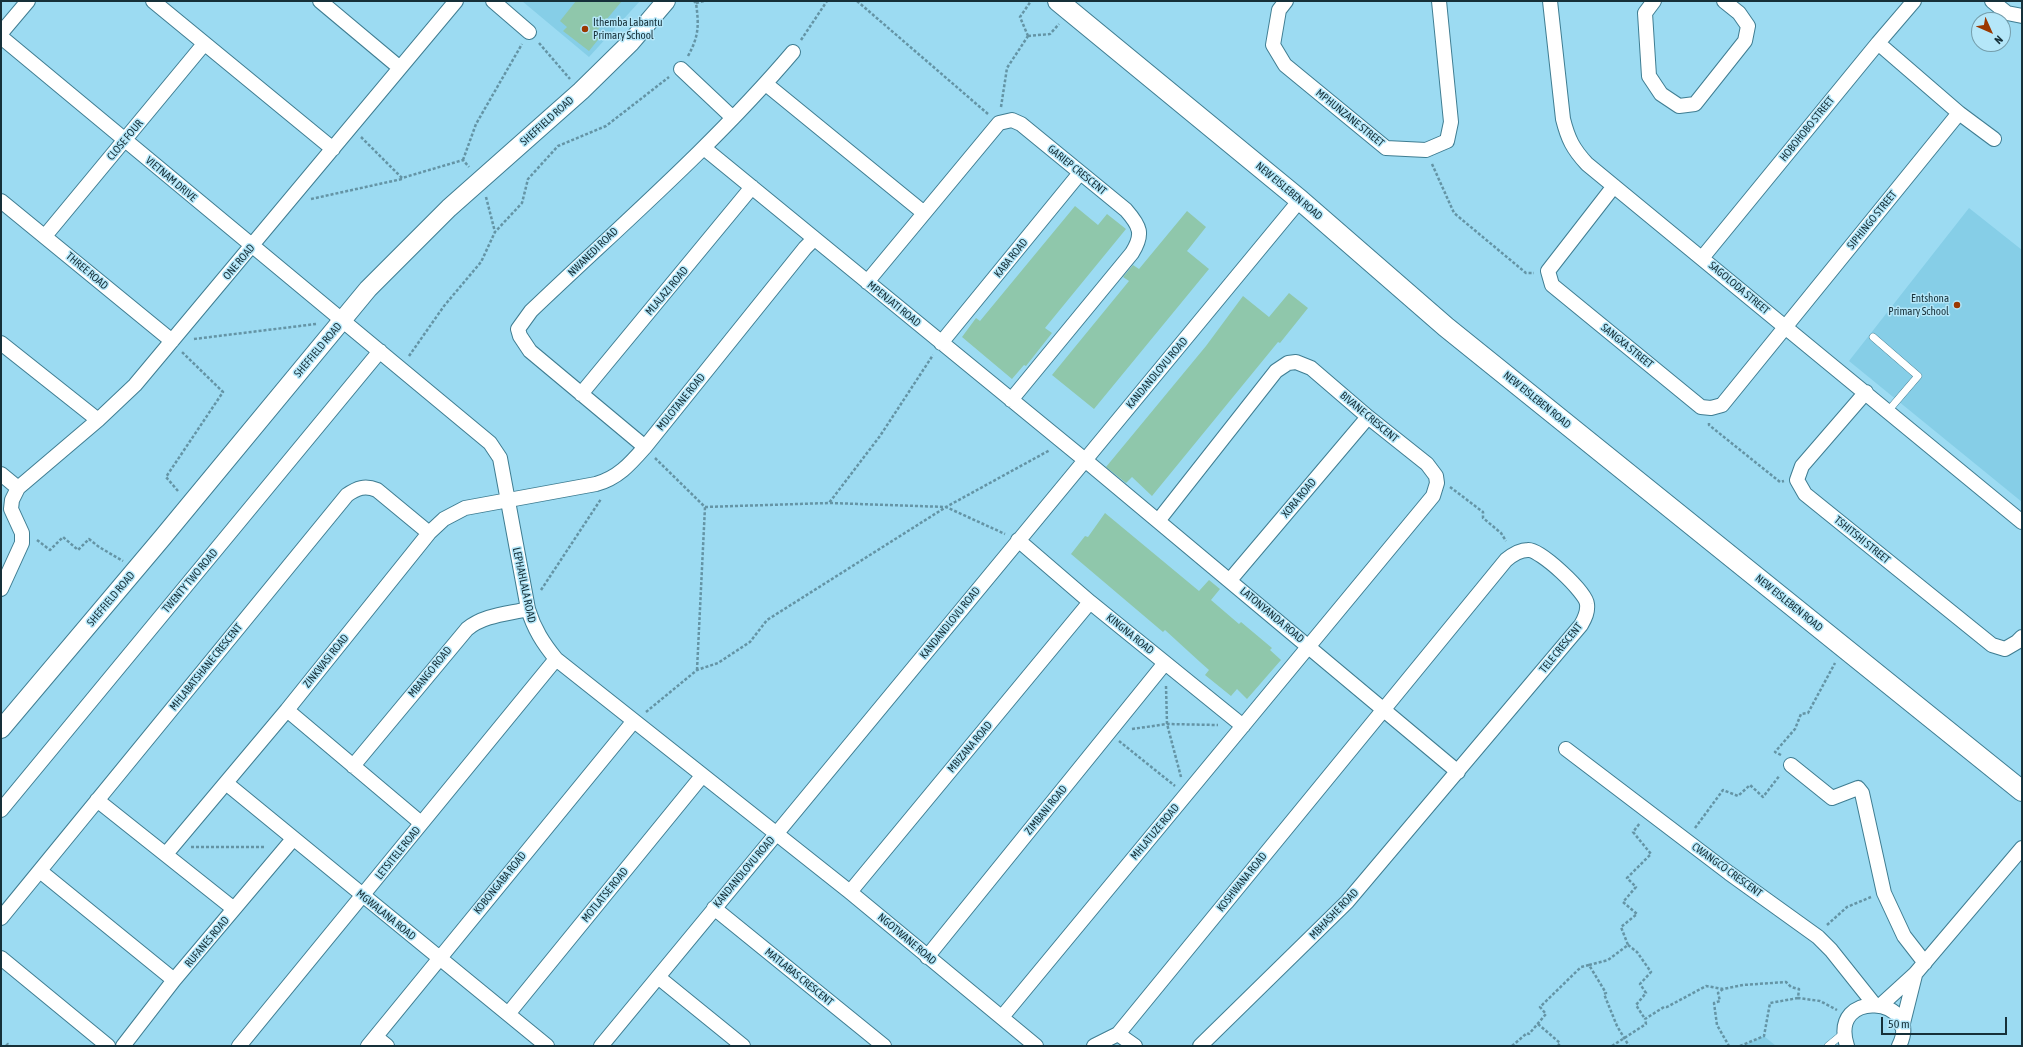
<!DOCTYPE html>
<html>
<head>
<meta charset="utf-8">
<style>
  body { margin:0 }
  #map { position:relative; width:2023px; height:1047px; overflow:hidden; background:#9cdbf2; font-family:"Asap Condensed",sans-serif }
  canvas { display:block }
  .frame { position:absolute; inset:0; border:2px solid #163039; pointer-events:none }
  .north { position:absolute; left:1971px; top:12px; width:40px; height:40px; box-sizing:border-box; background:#b5e7f9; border:1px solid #759eac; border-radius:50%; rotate:135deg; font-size:11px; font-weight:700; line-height:16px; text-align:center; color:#163039 }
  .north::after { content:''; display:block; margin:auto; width:14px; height:18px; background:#9b3800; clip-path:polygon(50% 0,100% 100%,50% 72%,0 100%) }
  .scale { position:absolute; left:1881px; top:1017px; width:126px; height:18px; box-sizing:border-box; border:2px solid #163039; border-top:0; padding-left:5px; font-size:12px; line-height:14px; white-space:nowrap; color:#163039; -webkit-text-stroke:3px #b5e7f9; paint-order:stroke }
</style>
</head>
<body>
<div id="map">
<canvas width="2023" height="1047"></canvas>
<div class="frame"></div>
<div class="north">N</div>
<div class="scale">50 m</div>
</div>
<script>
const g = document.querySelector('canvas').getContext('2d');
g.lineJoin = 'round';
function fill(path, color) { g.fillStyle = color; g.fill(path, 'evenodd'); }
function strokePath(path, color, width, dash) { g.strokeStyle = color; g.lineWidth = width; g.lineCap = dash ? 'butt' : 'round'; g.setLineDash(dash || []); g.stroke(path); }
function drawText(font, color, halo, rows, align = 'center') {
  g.font = font + ' "Asap Condensed",sans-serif'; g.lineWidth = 3; g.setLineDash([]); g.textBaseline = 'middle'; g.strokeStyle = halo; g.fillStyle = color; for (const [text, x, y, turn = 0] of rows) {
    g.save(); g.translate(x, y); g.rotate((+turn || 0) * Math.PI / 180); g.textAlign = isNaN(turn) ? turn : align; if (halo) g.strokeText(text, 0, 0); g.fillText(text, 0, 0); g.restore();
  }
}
const built = new Path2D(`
  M522 1H640L589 57Z
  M1969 208 2022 250V502L1849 361Z
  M1764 1036 1776 1046H1741Z`);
const building = new Path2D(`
  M576 1H622L596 32 601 36 589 51 563 31 567 27 560 21Z
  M1075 206 1098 225 1107 214 1126 229 1045 328 1052 333 1026 366 1024 365 1012 379 962 337 976 318 980 321Z
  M1187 211 1206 227 1187 251 1209 269 1094 409 1052 375 1129 281 1123 277 1133 265 1139 269Z
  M1289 293 1308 308 1280 343 1278 342 1152 496 1132 477 1126 483 1106 467 1206 346 1243 296 1269 317Z
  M1105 513 1199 591 1209 580 1220 589 1211 600 1239 624 1241 622 1272 648 1270 650 1281 660 1247 699 1237 689 1231 696 1205 675 1209 670 1200 662 1165 630 1163 632 1071 554 1085 536 1088 537Z`);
const path = new Path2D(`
  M857 1 988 114
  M696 3 704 1
  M1028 36 1050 34 1059 24
  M1028 36 1020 17 1031 1
  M801 40 827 1
  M539 43 570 79
  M688 56C699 36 699 25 696 3L694 1
  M1001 107 1007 68 1028 36
  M361 137 402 178 463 160 469 167
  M463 160 476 124 522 44
  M1432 164 1454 213 1526 273H1534
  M486 197 495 232
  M311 199 402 179
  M194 339 316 324
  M409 356 444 306 481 262 495 232 522 203 528 179 558 146 606 126 669 77
  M1709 423V425L1780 482 1784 481
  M655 458 705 507 829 503 880 436 933 355
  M1450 487 1483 512V518L1501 533 1506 541
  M178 491 166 477 223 392 182 352
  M830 503 946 507 1050 450
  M37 540 50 550 63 537 78 550 89 539 99 547 123 561
  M541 590 601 499
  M697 670 705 507
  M1166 686 1167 724 1181 777
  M646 712 697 670 718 663 750 642 767 620 946 507 1005 534
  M1132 729 1167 724 1218 725
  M1119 741 1175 786
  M1781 755 1775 752 1795 729 1801 714 1808 713 1835 663
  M1695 828 1723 790 1738 796 1750 785 1763 797 1780 775
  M191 847H266
  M1827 925 1847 907 1871 897
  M1628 945 1637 952 1651 972 1640 984 1646 993 1636 1005 1645 1019
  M1589 965 1608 960 1628 945 1621 927 1637 914 1623 902 1636 887 1627 878 1651 854 1633 832 1640 823
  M1723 989 1718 993 1720 1001 1714 1003 1717 1025 1729 1046
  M1538 1024 1560 1043 1558 1046
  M6 1046 8 1044 10 1046
  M1512 1046 1527 1033 1529 1034 1546 1014 1540 1007 1581 967 1589 965 1606 993 1604 994 1617 1026 1629 1046
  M1612 1046 1646 1024 1645 1019 1664 1007H1667L1706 986 1723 989 1743 985 1786 982 1791 987 1799 989 1798 998 1820 1001 1837 1010
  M1740 1046 1764 1036 1770 1003 1798 998`);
const service = new Path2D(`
  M1873 337 1918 376 1888 411
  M1828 1046 1845 1032`);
const minor = new Path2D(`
  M153 1 333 149
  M320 1 400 68
  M493 1 529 32
  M1286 1 1279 10 1273 45 1285 65 1386 148 1426 150 1447 141 1451 122 1439 1
  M1550 1 1563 119C1568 139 1573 149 1587 164L2022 522
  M1654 1 1645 13 1649 76 1661 94 1679 106 1695 104 1745 41 1748 26 1739 13 1724 1
  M1992 1 2007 13 2022 16
  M1 33 28 1
  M1 37 490 443 500 458 528 609C534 629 543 643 556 659L850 892 1036 1046
  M1878 43 1959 113 1994 139
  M681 69 733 118
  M766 84 924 213
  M704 148 1085 460 1458 772
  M1614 186 1548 271 1552 285 1701 407 1711 408 1722 405 1959 113
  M1 201 172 341
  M45 236 204 44
  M1702 258 1878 43 1914 1
  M867 282 999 123 1012 120 1021 124 1126 210C1140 226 1144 234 1132 253L1011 400
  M1 343 98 420
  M941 343 1080 173
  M1866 392 1802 466 1797 480 1805 494 1992 645 2005 649 2017 642 2022 637
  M581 394 752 187
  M645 447 530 351 520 336 518 329 531 311C620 226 714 145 793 52
  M1 474 18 488
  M1018 540 1090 602 1243 726
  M1230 580 1368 417
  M1 589 22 543V533L11 509 12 500 18 488 98 420 135 385 456 1
  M287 710 421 823
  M1566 749 1729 873 1818 937 1831 950 1874 1004
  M1791 765 1832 798 1858 788 1862 793 1884 893 1904 936 1925 963
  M353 766 467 629C484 615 507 614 528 609
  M226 783 547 1046
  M97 800 234 909
  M1 810 380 351
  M166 854 287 710 429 533 444 519 465 508 596 484C618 478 630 464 645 447L805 248 814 239
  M40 871 174 980
  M850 892 1090 602
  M714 908 884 1046
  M1 918 347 495C357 488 365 485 377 490L429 533
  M927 957 1165 663
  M1 958 108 1046
  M658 977 743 1046
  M1881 1005 1915 974 2022 848
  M508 1014 702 776
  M1002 1017 1433 496 1437 483 1436 476 1427 464 1368 417 1311 368 1296 362 1288 363 1276 371 1158 521
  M1902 1027 1915 975
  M1118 1034 1135 1046
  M376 1037 387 1046
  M123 1046 174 980 293 839
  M239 1046 556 659
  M368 1046 633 722
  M601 1046 1300 200
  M1094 1046 1118 1034 1506 560C1512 555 1519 550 1528 550 1540 549 1586 592 1587 604 1588 612 1585 618 1581 625L1347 902 1200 1046
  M1847 1046C1828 987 1924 997 1899 1046`);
const tertiary = new Path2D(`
  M1 729 163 537 368 289 449 208 581 91 631 42 666 1`);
const secondary = new Path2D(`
  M1058 1 1300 200 1446 327 2022 791`);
const markers = [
  [585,29,4,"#9b3800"],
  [1957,305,4,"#9b3800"]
];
const poiNames = [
  ["Ithemba Labantu",593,23],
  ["Primary School",593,36],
  ["Entshona",1949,299,"right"],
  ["Primary School",1949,312,"right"]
];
const streetNames = [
  ["MPHUNZANE STREET",1350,118,39],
  ["SHEFFIELD ROAD",547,121,-42],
  ["HOBOHOBO STREET",1807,129,-51],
  ["CLOSE FOUR",125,140,-50],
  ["GARIEP CRESCENT",1077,170,39],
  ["VIETNAM DRIVE",171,179,40],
  ["NEW EISLEBEN ROAD",1289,191,40],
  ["SIPHINGO STREET",1872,220,-51],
  ["NWANEDI ROAD",593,252,-44],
  ["KABA ROAD",1011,258,-51],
  ["ONE ROAD",239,262,-50],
  ["THREE ROAD",87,271,40],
  ["SAGOLODA STREET",1739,288,40],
  ["MLALAZI ROAD",667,291,-50],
  ["MPENJATI ROAD",894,304,39],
  ["SANGXA STREET",1627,346,39],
  ["SHEFFIELD ROAD",318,350,-50],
  ["KANDANDLOVU ROAD",1157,373,-50],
  ["NEW EISLEBEN ROAD",1537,400,39],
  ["MDLOTANE ROAD",681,402,-51],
  ["BIVANE CRESCENT",1369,417,40],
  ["XORA ROAD",1299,498,-50],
  ["TSHITSHI STREET",1862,540,39],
  ["TWENTY TWO ROAD",190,581,-50],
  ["LEPHAHLALA ROAD",524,585,78],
  ["SHEFFIELD ROAD",111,599,-50],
  ["NEW EISLEBEN ROAD",1789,603,39],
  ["LATONYANDA ROAD",1272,615,40],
  ["KANDANDLOVU ROAD",950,623,-51],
  ["KINGNA ROAD",1130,634,39],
  ["TELE CRESCENT",1561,648,-51],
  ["ZINKWASI ROAD",326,661,-51],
  ["MHLABATSHANE CRESCENT",206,667,-51],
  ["MBANGO ROAD",430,672,-51],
  ["MBIZANA ROAD",970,747,-50],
  ["ZIMBANI ROAD",1046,810,-51],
  ["MHLATUZE ROAD",1155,832,-50],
  ["LETSITELE ROAD",398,853,-51],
  ["CWANGCO CRESCENT",1727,870,36],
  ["KANDANDLOVU ROAD",744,872,-50],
  ["KOSHWANA ROAD",1242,882,-51],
  ["KOBONGABA ROAD",500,883,-51],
  ["MOTLATSE ROAD",605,895,-51],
  ["MBHASHE ROAD",1334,914,-46],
  ["MGWALANA ROAD",386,915,39],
  ["NGOTWANE ROAD",907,939,40],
  ["RUFANES ROAD",207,942,-50],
  ["MATLABAS CRESCENT",799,977,39]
];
fill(built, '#86cee7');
fill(building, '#8fc7ab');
strokePath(service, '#3f7d92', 8);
strokePath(minor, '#3f7d92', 16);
strokePath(tertiary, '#3f7d92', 20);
strokePath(secondary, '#3f7d92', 22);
strokePath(path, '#6494a5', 2.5, [3, 2]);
strokePath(service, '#fff', 7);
strokePath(minor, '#fff', 14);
strokePath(tertiary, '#fff', 18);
strokePath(secondary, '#fff', 20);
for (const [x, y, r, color] of markers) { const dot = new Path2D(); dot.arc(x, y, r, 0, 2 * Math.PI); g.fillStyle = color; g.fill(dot); strokePath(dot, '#b5e7f9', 1.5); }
drawText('11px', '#163039', '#b5e7f9', poiNames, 'left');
drawText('11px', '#163039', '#b5e7f9', streetNames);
</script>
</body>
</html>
